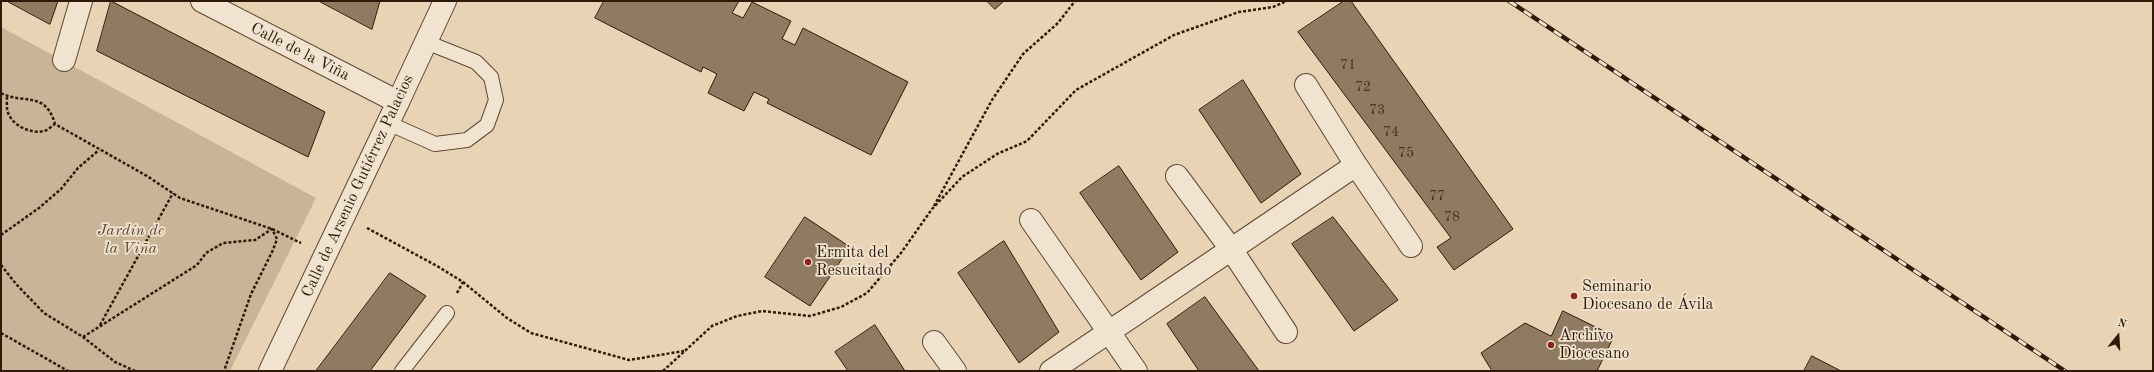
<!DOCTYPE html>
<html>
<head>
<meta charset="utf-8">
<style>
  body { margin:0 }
  #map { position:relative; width:2154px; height:372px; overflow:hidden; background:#e8d4b5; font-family:"Old Standard TT",serif }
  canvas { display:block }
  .frame { position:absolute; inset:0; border:2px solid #2f1a09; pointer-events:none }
  .north { position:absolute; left:2098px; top:316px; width:40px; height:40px; -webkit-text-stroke:3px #f0e3cf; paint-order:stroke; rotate:18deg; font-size:11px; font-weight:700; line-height:16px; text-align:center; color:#2f1a09 }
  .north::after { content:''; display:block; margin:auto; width:14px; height:18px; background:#2f1a09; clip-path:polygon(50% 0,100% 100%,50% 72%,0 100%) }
</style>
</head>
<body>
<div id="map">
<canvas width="2154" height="372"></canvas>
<div class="frame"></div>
<div class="north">N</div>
</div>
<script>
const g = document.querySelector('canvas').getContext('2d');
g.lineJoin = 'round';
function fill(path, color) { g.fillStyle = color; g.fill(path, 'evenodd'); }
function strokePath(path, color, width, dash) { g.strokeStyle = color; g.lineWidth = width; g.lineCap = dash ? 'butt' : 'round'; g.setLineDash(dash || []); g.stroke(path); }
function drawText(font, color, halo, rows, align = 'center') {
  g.font = font + ' "Old Standard TT",serif'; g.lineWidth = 3.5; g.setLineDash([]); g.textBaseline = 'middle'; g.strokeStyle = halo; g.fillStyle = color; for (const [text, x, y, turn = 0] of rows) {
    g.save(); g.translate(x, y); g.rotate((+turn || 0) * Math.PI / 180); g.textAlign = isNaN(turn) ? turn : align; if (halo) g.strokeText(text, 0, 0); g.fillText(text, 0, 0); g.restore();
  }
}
const green = new Path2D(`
  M1 27 316 198 230 371H1Z`);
const building = new Path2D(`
  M7 1H58L50 24Z
  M111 1 325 112 308 157 97 51Z
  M319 1H380L372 29Z
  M604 1H739L732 13 743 18 752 2 791 21 782 39 795 45 803 28 908 82 871 155 767 103 769 99 754 92 744 111 708 93 717 74 703 67 701 72 595 18Z
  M987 1H1004L995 9Z
  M1344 1H1351L1513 229 1454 270 1437 247 1451 238 1298 32Z
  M1243 80 1301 174 1261 203 1199 110Z
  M1119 166 1178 252 1141 280 1080 193Z
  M805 217 850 247 810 306 765 277Z
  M1333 217 1398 300 1354 331 1292 244Z
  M1004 241 1059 332 1019 363 958 273Z
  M390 273 426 296 370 371H316Z
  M1205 297 1259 371H1199L1167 324Z
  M1563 311 1614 336 1597 371H1492L1481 353 1525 323 1551 336Z
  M875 325 905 371H848L835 352Z
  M1812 356 1841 371H1804Z`);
const path = new Path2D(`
  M1 93C24 105 45 90 55 124L147 176 180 198 272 229 301 243
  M7 97C7 102 6 110 9 115 15 127 32 134 44 131 48 130 52 126 55 124
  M934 206 992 100 1023 54 1058 23 1075 1
  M367 228 437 266 463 282 507 318 531 333 629 360 684 351
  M1 235 39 208 61 189 78 168 99 150
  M1 265 16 284 44 313 83 337 115 362 135 371
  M457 293 463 282
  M100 325 173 193
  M1 333 68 371
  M83 337 197 265 206 253 223 243 255 240 272 229 277 239 273 250 251 294 224 371
  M663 371 712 326 737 316 762 311 810 316 841 307 867 293 901 253 932 209 962 177 997 154 1027 141 1076 90 1174 35 1239 12 1273 7 1287 1`);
const service = new Path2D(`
  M388 123 435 144 467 140 487 125 496 100 491 77 476 62 426 42
  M402 371 447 313`);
const minor = new Path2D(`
  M64 60 81 1
  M1306 85 1356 165 1411 246
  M398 102 445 1
  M1177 176 1231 249 1286 332
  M1031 220 1136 371
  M934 342 955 371
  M1051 371 1356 165`);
const tertiary = new Path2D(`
  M202 1 398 102 270 371`);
const rail = new Path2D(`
  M1509 1 2065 371`);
const markers = [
  [808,262,4,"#8f2418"],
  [1574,296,4,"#8f2418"],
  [1551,345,4,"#8f2418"]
];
const numberNames = [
  ["71",1348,65],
  ["72",1363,87],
  ["73",1377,110],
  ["74",1391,132],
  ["75",1406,153],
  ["77",1437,196],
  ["78",1452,217]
];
const streetNames = [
  ["Calle de la Viña",300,52,27],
  ["Calle de Arsenio Gutiérrez Palacios",358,186,-65]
];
const parkNames = [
  ["Jardín de",131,231],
  ["la Viña",131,249]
];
const poiNames = [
  ["Ermita del",816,253],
  ["Resucitado",816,271],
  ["Seminario",1582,287],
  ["Diocesano de Ávila",1582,305],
  ["Archivo",1559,336],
  ["Diocesano",1559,354]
];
fill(green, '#c9b498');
fill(building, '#8f7b62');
strokePath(building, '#2f1a09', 1);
strokePath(service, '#5d4834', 16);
strokePath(minor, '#5d4834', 24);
strokePath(tertiary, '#5d4834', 24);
strokePath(path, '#2f1a09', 2.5, [3, 2]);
strokePath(service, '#f0e3cf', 14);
strokePath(minor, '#f0e3cf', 22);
strokePath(tertiary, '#f0e3cf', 22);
strokePath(rail, '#2f1a09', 4.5);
strokePath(rail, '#f0e3cf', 3, [9]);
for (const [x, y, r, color] of markers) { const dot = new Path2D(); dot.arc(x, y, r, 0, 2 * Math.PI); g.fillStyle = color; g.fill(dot); strokePath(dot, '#f0e3cf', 1.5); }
drawText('14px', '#47321f', null, numberNames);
drawText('16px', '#2f1a09', '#f0e3cf', streetNames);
drawText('italic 16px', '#5d4834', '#f0e3cf', parkNames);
drawText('16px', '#2f1a09', '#f0e3cf', poiNames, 'left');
</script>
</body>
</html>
